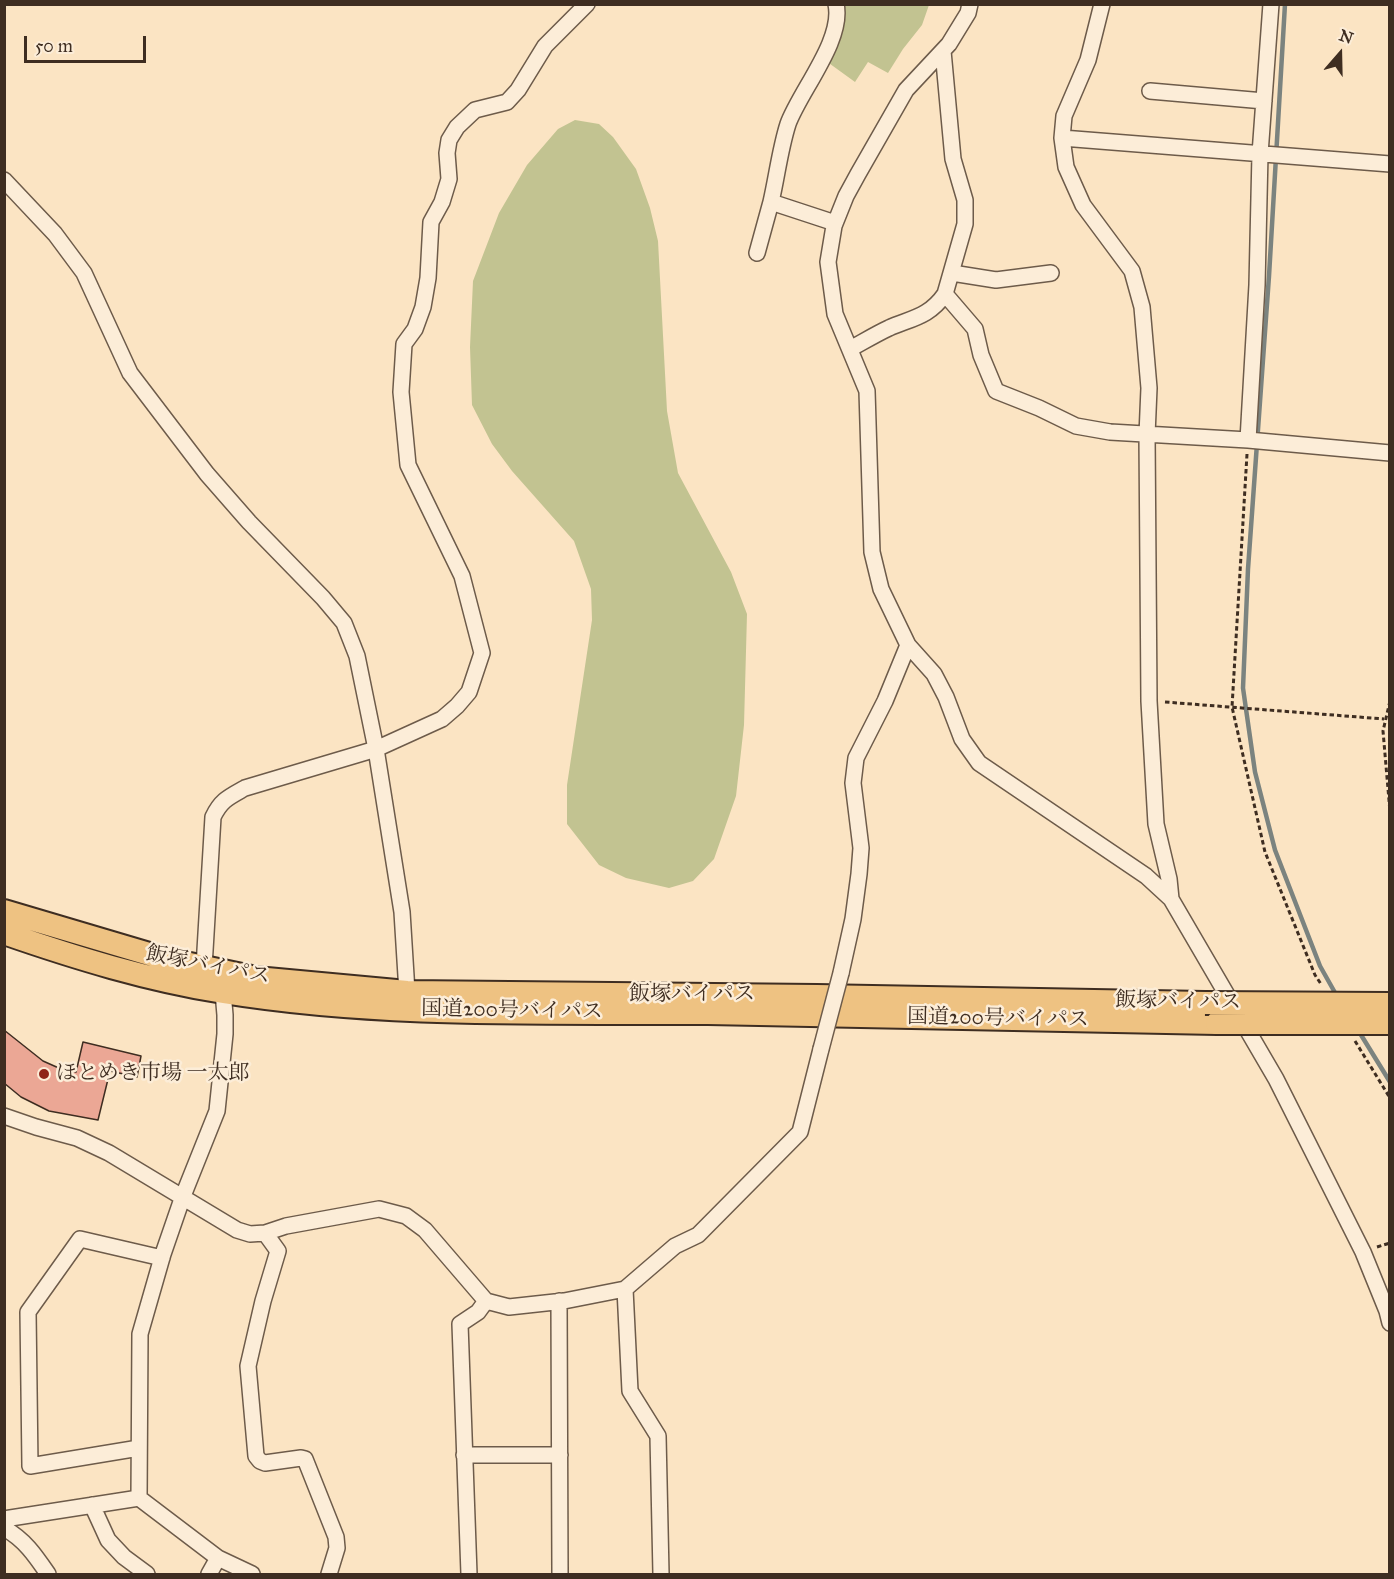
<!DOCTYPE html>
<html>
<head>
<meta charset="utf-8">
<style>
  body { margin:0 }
  #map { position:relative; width:1394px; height:1579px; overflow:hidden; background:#fbe4c3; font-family:"IM FELL Great Primer",serif }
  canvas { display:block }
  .frame { position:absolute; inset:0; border:6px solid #3e2d21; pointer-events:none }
  .north { position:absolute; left:1310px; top:24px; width:60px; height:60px; -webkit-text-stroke:4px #fcedd8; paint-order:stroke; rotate:20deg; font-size:16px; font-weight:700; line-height:24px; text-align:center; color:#3e2d21 }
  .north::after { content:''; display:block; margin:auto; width:21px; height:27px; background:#3e2d21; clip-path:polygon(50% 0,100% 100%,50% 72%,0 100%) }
  .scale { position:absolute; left:24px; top:36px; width:122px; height:27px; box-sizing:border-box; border:3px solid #3e2d21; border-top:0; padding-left:8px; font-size:18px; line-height:21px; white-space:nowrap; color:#3e2d21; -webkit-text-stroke:4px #fcedd8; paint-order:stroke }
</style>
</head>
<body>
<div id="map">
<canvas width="1394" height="1579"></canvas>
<div class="frame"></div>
<div class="north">N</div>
<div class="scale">50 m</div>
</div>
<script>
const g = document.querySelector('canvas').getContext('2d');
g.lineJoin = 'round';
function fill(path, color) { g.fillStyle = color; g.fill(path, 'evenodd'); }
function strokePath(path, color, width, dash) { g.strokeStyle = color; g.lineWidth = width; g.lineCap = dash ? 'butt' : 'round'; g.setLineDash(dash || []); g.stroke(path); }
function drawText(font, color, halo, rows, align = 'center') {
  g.font = font + ' "IM FELL Great Primer","Noto Serif JP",serif'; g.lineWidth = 5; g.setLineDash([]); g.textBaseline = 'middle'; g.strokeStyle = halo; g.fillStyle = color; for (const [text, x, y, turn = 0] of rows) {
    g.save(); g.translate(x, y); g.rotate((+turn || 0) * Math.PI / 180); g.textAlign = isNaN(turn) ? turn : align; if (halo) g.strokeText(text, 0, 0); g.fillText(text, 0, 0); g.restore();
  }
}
const green = new Path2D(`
  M841 5H929L922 25 903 49 888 73 868 62 855 82 826 61Z
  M575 120 599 124 613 137 636 169 650 208 658 241 667 411 678 473 731 572 747 614 744 725 736 796 714 859 693 881 669 888 626 878 599 865 567 824V785L592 620 591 589 574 541 512 471 492 444 472 405 470 347 473 281 499 213 527 165 558 129Z`);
const stream = new Path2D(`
  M1285 4 1269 276 1248 569 1243 688 1255 772 1275 850 1320 966 1338 998
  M1358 1030 1390 1082`);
const building = new Path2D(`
  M4 1030 43 1061 61 1069 76 1072 83 1042 141 1056 137 1077 110 1071 98 1120 49 1111 21 1097 4 1083Z`);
const path = new Path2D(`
  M1247 454 1232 707 1265 852 1315 975 1321 984
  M1390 701 1383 731 1390 812
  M1165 702 1384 719
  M1355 1041 1390 1098
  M1377 1247 1390 1243`);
const minor = new Path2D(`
  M970 4 968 13 949 44 906 90 858 174 846 196 834 226 828 262 835 314 867 391 872 552 881 589 908 645 934 674 946 697 962 739 979 763 1146 876 1171 899 1276 1079 1363 1252 1387 1311 1390 1323
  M1102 4 1088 60 1064 116 1062 138 1066 167 1083 205 1132 271 1142 307 1149 388 1147 435 1149 701 1156 824 1169 879 1171 899
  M943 51 953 159 965 200V224L945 294 975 329 981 355 996 391 1039 408 1076 426 1110 432 1248 440 1390 453
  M1150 91 1264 101
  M1062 138 1390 164
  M4 180 55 234 84 273 130 373 207 474 249 522 323 598 344 623 357 656 376 749 402 912 407 992
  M835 223 771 202C777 176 780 149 788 124 800 91 844 40 836 4
  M757 253 771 202
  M952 273 996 280 1051 273
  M850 349C863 342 876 334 889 328 912 318 929 317 945 294
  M1248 440 1257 285 1260 154 1271 4
  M841 973 853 919 859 874 861 848 853 783 856 758 885 701 908 645
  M4 1116 36 1127 77 1138 109 1153 237 1230 250 1234 265 1233 286 1226 379 1209 406 1216 425 1230 486 1301 509 1307 564 1301 625 1289 675 1246 698 1235 800 1132 821 1049
  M265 1233 278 1251 263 1301 248 1366 256 1456 260 1461 265 1463 301 1458 305 1459 336 1537 337 1548 329 1574
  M625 1289 630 1391 658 1436 661 1574
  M559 1301 560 1574
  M139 1448 30 1466 28 1312 80 1239 162 1258
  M464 1455H560
  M139 1498 218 1558 252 1574
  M92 1505 108 1540 124 1557 147 1574
  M4 1519 139 1498 140 1334 163 1254 183 1196 217 1111 225 1034V1015L223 992 204 967 213 817C221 800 229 797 245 788L376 749 442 719 457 706 469 692 482 653 462 576 408 465 401 392 404 344 415 329 423 307 428 278 431 222 442 202 449 179 447 153 449 140 457 127 475 110 507 102 518 90 545 46 587 4
  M4 1528C25 1540 35 1555 48 1574
  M209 1574 218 1558
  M469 1574 460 1324 478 1312 486 1301`);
const highway = new Path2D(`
  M4 911 166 959 256 978 407 992 817 996 1205 1003
  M4 933C76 958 148 980 223 992 383 1018 547 1012 708 1013 877 1015 1047 1019 1217 1023`);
const minorBridge = new Path2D(`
  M821 1049 841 973`);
const highwayBridge = new Path2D(`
  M1205 1003 1390 1004
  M1217 1023H1390`);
const markers = [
  [44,1074,6,"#8f2418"]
];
const streetNames = [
  ["飯塚バイパス",208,966,11],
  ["飯塚バイパス",692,995],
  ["飯塚バイパス",1178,1002,1],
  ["国道200号バイパス",512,1011,1],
  ["国道200号バイパス",998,1019,1]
];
const poiNames = [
  ["ほとめき市場 一太郎",56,1074]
];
fill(green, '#c2c391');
strokePath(stream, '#7b837f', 4.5);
fill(building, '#eba795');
strokePath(building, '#3e2d21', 1.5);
strokePath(minor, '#6d5b4a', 18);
strokePath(highway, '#3e2d21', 26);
strokePath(path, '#3e2d21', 3, [4.5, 3]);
strokePath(minor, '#fcedd8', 15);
strokePath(highway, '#eec282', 22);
strokePath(minorBridge, '#6d5b4a', 18, []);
strokePath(highwayBridge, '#3e2d21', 26, []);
strokePath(minorBridge, '#fcedd8', 15);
strokePath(highwayBridge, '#eec282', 22);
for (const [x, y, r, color] of markers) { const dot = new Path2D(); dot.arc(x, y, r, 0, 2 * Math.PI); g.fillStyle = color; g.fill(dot); strokePath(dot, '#fcedd8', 2); }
drawText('21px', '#3e2d21', '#fcedd8', streetNames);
drawText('21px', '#3e2d21', '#fcedd8', poiNames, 'left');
</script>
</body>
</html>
